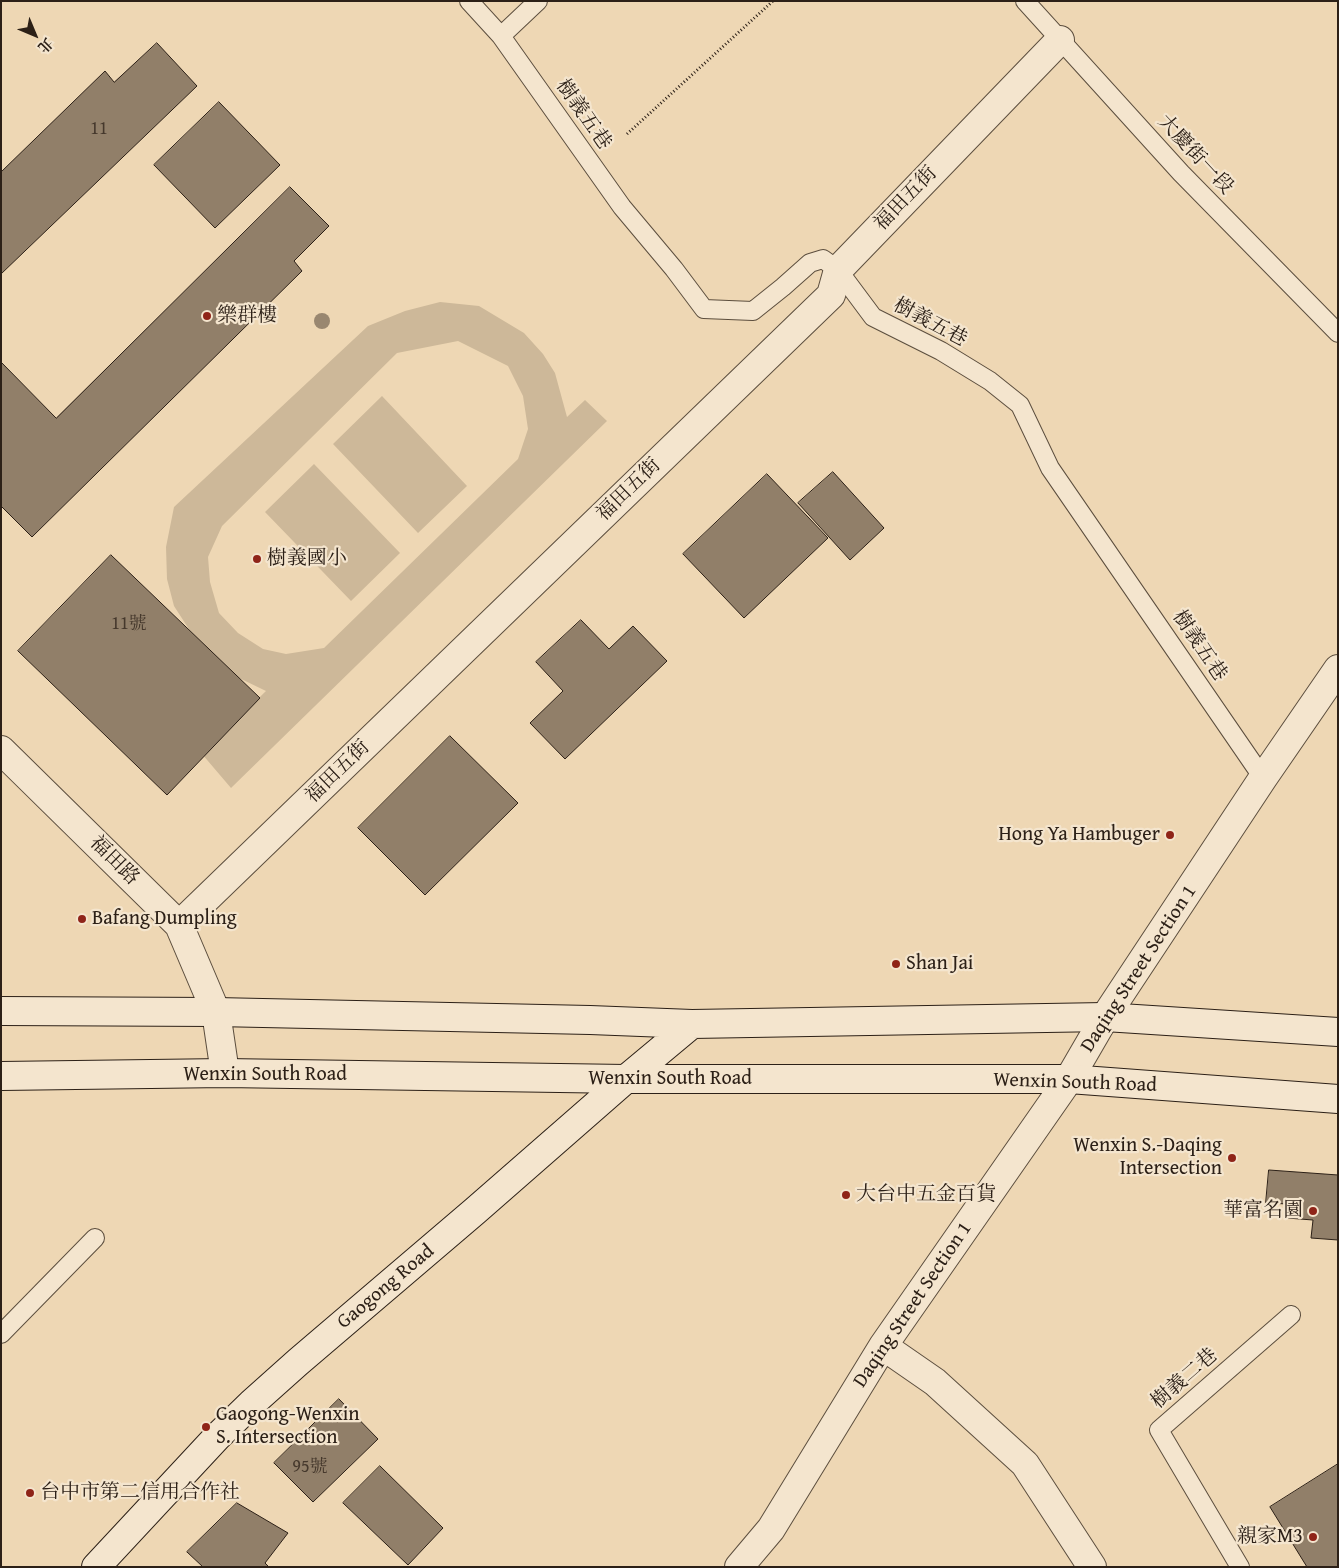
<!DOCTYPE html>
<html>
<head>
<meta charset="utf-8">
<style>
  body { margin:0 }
  #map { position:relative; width:1339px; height:1568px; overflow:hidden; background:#eed7b4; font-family:"Gentium Book Plus","Noto Serif TC",serif }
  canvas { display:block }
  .frame { position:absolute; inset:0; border:2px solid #2c2017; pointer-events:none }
  .north { position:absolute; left:10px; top:10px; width:50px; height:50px; -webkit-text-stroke:4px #f4e5ce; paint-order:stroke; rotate:135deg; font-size:14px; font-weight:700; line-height:20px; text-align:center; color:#2c2017 }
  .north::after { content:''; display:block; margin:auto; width:18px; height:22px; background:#2c2017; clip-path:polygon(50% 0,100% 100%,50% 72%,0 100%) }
</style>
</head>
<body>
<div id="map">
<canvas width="1339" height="1568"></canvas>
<div class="frame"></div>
<div class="north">北</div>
</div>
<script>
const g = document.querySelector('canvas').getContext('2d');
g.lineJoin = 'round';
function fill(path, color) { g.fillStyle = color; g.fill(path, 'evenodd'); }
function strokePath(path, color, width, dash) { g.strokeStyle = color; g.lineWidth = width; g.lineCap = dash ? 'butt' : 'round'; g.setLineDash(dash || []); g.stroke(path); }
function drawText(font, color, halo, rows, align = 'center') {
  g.font = font + ' "Gentium Book Plus","Noto Serif TC",serif'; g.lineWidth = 4.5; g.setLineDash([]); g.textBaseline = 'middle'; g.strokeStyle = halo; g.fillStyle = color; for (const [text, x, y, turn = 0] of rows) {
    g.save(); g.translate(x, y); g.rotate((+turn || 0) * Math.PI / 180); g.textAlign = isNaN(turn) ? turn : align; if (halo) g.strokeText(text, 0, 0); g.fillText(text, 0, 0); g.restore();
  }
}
const green = new Path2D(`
  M440 302 479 306 524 333 543 354 555 373 567 417 585 400 607 421 231 788 202 754 266 691 237 677 194 637 174 606 167 579 166 547 174 507 368 326 405 311ZM458 341 508 366 523 396 528 429 518 459 324 648 286 654 263 649 238 633 219 613 210 582 208 557 222 526 397 353Z
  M382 396 467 486 418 533 333 444Z
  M314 464 400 553 351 601 265 512Z`);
const building = new Path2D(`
  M157 43 197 86 1 274V172L105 71 114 82Z
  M219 102 280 165 215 228 154 165Z
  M290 187 329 226 294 261 302 271 32 537 1 506V362L56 418Z
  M833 472 884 528 850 560 798 503Z
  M767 474 828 538 744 618 683 554Z
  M111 555 260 698 167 795 18 651Z
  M581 620 609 649 633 626 667 661 565 759 530 723 563 691 536 662Z
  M450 736 518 803 425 895 358 828Z
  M1269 1170 1338 1175V1240L1311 1238 1313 1220 1287 1218 1288 1204 1266 1203Z
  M339 1399 378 1439 313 1502 274 1463Z
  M1338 1464V1567H1307L1270 1507Z
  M380 1466 443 1528 408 1565 343 1503Z
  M237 1503 288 1533 265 1563 269 1567H203L187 1552Z`);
const path = new Path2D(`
  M627 134 773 1`);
const lane = new Path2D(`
  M469 1 501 36 622 207 674 269 704 309 753 311 783 287 810 263 823 259 838 270 873 317 941 351 990 381 1020 405 1050 468 1263 778
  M1025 1 1181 173 1338 333
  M501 36 538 1
  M1 1334 95 1238
  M1240 1567 1159 1430 1291 1315`);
const street = new Path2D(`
  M1 750 179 925 216 1012 225 1073
  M179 925 831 295 838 270 1060 40
  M883 1346 935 1382 1025 1464 1092 1567
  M739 1567 771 1529 883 1346 1069 1079 1105 1017 1263 778 1338 669`);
const secondary = new Path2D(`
  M1 1011 216 1012 590 1020 692 1024 1105 1017 1338 1032
  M1 1076 225 1073 626 1079H1069L1338 1099
  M96 1567 217 1437 251 1404 298 1362 475 1211 626 1079 692 1024`);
const trees = [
  [322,321]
];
const markers = [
  [207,316,5,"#8f2418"],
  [257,559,5,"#8f2418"],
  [1170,835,5,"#8f2418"],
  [82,919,5,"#8f2418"],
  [896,964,5,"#8f2418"],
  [1232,1158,5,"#8f2418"],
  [846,1195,5,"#8f2418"],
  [1313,1211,5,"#8f2418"],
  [206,1427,5,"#8f2418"],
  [30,1493,5,"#8f2418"],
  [1313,1537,5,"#8f2418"]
];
const numberNames = [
  ["11",99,129],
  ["11號",129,624],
  ["95號",310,1467]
];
const streetNames = [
  ["樹義五巷",583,115,55],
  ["大慶街一段",1195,155,47],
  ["福田五街",906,199,-46],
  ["樹義五巷",930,323,28],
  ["福田五街",629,490,-44],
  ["樹義五巷",1199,646,56],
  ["福田五街",338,772,-44],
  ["福田路",114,861,45],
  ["Daqing Street Section 1",1139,969,-57],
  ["Wenxin South Road",265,1075],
  ["Wenxin South Road",670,1079],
  ["Wenxin South Road",1075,1083,2],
  ["Gaogong Road",386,1287,-40],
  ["Daqing Street Section 1",913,1305,-56],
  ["樹義二巷",1185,1379,-41]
];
const poiNames = [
  ["樂群樓",217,316],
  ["樹義國小",267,559],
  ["Hong Ya Hambuger",1160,835,"right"],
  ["Bafang Dumpling",92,919],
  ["Shan Jai",906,964],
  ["Wenxin S.-Daqing",1222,1146,"right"],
  ["Intersection",1222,1169,"right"],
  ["大台中五金百貨",856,1195],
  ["華富名園",1303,1211,"right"],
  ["Gaogong-Wenxin",216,1415],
  ["S. Intersection",216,1438],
  ["台中市第二信用合作社",40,1493],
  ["親家M3",1303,1537,"right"]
];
fill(green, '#cdb899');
fill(building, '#917f69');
strokePath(building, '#2c2017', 1);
strokePath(lane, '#5c4e3e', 20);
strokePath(street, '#5c4e3e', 30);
strokePath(secondary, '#2c2017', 30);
strokePath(path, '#2c2017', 3, [1, 2.5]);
strokePath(lane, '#f4e5ce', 18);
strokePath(street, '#f4e5ce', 28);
strokePath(secondary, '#f4e5ce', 28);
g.fillStyle = '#998770';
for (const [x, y] of trees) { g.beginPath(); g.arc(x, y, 8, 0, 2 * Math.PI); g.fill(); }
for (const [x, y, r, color] of markers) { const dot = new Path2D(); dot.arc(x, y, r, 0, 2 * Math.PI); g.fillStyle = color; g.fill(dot); strokePath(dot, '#f4e5ce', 2); }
drawText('18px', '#45382c', null, numberNames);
drawText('20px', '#2c2017', '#f4e5ce', streetNames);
drawText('20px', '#2c2017', '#f4e5ce', poiNames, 'left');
</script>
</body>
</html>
